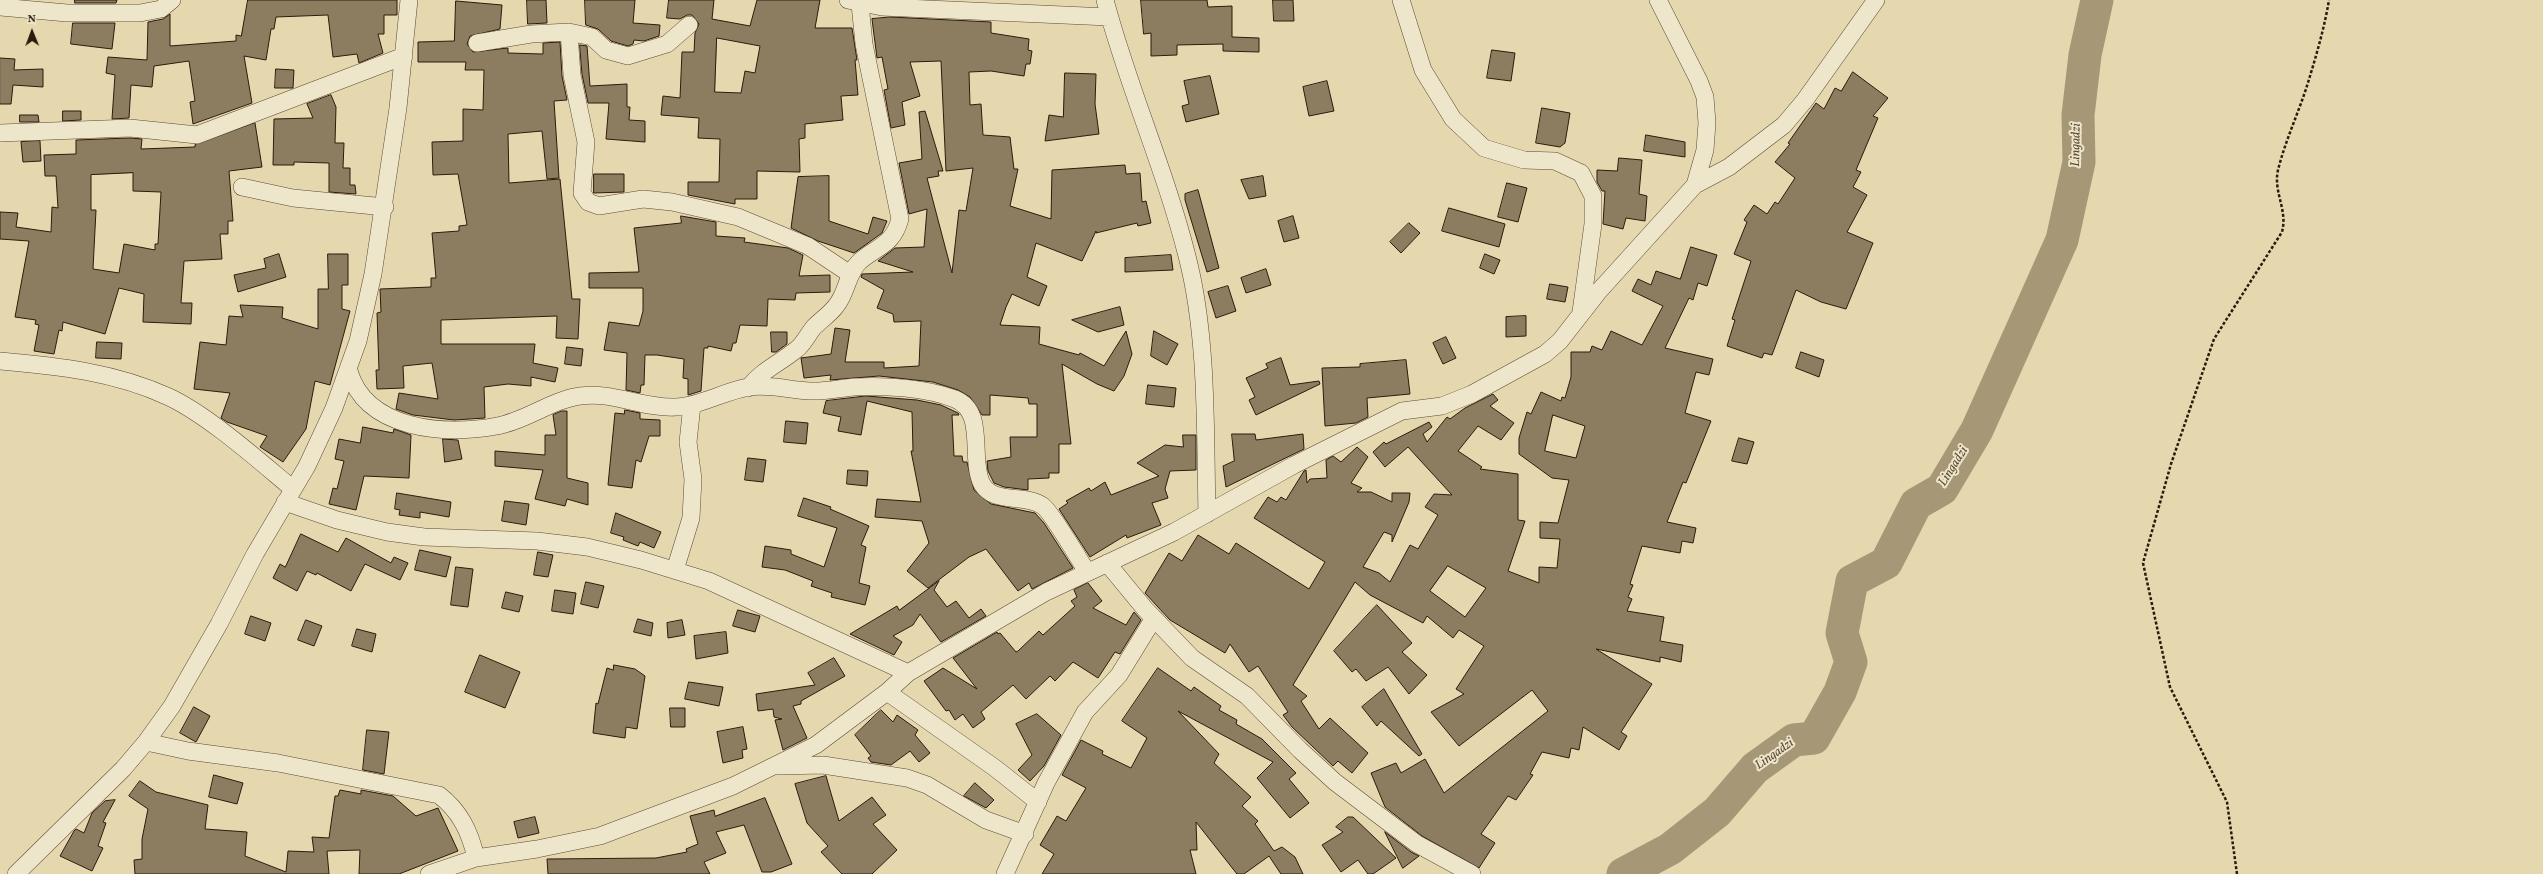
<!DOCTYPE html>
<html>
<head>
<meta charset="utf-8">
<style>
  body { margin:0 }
  #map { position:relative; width:2543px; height:874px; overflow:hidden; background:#e5d8ae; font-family:Vollkorn,serif }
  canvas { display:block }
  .north { position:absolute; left:12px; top:12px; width:40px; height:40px; -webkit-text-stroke:3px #eee6ca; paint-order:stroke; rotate:359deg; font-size:11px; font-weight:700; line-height:16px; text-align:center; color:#2d1a0c }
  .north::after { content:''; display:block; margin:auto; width:14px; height:18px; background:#2d1a0c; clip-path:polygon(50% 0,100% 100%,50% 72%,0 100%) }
</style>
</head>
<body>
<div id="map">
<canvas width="2543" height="874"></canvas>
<div class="north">N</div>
</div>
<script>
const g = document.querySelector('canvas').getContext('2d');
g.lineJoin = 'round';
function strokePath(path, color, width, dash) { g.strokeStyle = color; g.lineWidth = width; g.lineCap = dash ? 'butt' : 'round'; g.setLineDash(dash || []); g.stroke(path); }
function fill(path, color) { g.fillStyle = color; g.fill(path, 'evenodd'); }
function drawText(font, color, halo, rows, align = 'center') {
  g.font = font + ' Vollkorn,serif'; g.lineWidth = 4; g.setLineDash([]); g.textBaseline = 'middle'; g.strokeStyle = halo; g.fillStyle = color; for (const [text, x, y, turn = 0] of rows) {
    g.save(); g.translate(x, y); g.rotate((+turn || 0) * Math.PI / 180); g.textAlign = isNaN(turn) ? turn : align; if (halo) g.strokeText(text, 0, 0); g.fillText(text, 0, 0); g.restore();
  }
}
const river = new Path2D(`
  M1623 874 1670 849 1717 812 1755 768 1794 740 1814 738 1840 692 1851 662 1842 633 1852 581 1886 563 1916 504 1942 489 1977 430 2062 240 2079 162 2078 115 2085 55 2097 0`);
const building = new Path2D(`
  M75 0H117L116 3H75Z
  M248 0H397V15H384V34H378L383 53 359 63 357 54 333 57 328 15 276 17 274 29H271L266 60 244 56 252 103 193 124 190 102 195 101 189 61 154 66 152 87 131 85 129 118 112 119 115 75 106 73 108 57 147 60 148 22 163 19 170 14V46L236 41V35L241 36Z
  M527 0H546L547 23 528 24Z
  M585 0H635L633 23 660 25 659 36 644 41 634 40 633 44 628 46 611 41 598 29 586 25Z
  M669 0H714L712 19 750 26 757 0H820L815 28H852L857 60H855L858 95 841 96 843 120 805 124V138L799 139 800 172 757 171V199H735V204L688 195V182H719L720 139 698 138 699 118 661 115 663 96 680 98 682 52H694L695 33 699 24 692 15H687L680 19 667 18ZM717 38 760 46 755 73 745 71 741 93 715 92Z
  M1141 0H1207L1208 7 1232 6V37L1259 38V52L1223 51V44L1177 45V55L1151 56V33L1144 34Z
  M1273 0H1293L1294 21H1274Z
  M456 1 502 5 500 29 470 36 467 44 473 52 508 48V53L543 54V43L560 42 562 76 567 100 554 101 559 178 547 179 542 131 508 134 509 183 560 179 572 299H580L578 339 556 338 557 316 441 320V344H535L533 363 558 368 555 382 531 377V386L508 384 484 387 485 418 454 420 413 415 396 409 399 393 438 399 432 363 403 366 404 388 377 389 376 370H379L377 313 381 312 380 289 431 287V278H436L432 233 459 231V226L467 225 458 174 433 175 432 142 463 141V109L483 110 484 70H465L466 62H418V42L454 41Z
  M890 17 991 22V33L1029 39 1028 50 1032 51 1030 64H1026L1024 76 991 71 969 72 970 105 981 104 983 135 1010 137 1014 169H1018L1010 206 1051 219 1052 170 1125 165 1126 174 1140 173 1142 202 1146 201 1151 223 1138 226 1137 223 1096 233V231L1082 261 1036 243 1027 277 1047 286 1039 306 1012 294 1006 307 1000 325 1040 327 1039 344 1079 355 1080 353 1104 366 1126 331 1132 354 1124 376 1114 391 1097 384 1062 364 1071 444H1059V473H1049V478L1028 479V490L1004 487 994 483 988 471 987 461 1011 457 1010 437H1037V404H1029L1028 398 990 395V415H982L970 397 958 390 933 382 879 376 830 380 831 375 804 378 801 358 831 354 835 328 850 330 845 362H884V368L919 366 921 321 894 322 893 314 877 308 884 290 861 277 862 274 913 272 878 261 895 248 924 247 927 209 909 214 899 163 922 159 919 112 925 111 943 171H938L939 176 927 178 952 273 959 210 966 211 973 168 946 171 941 61 910 62 920 96 902 102 905 125 891 128 884 90 888 89 882 57 877 58 872 19Z
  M73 23H115L112 49 71 44Z
  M580 45 587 46 590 86 627 84V107H630L629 120 645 121V142L606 139 609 103H588L582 74Z
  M1492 50 1515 53 1511 81 1487 78Z
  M0 58 15 59 14 70 43 69V87L13 85 11 104H0Z
  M276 69 294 70 293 88H275Z
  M1853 72 1888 98 1873 116 1878 118 1856 170 1861 172 1853 187 1867 195 1847 232 1873 243 1846 309 1821 302 1796 290 1772 355 1764 353 1762 358 1727 346 1735 320 1732 319 1751 261 1734 254 1747 222 1744 220 1754 205 1767 214 1775 202 1778 204 1795 178 1775 162 1790 144 1788 143 1816 103 1824 109 1835 88 1841 91Z
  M1065 73 1096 74 1095 104 1099 134 1045 141 1049 115 1063 117Z
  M1210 76 1219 114 1186 122 1182 106 1189 104 1184 81Z
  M1327 81 1334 111 1309 116 1303 87Z
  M331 95 336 107 335 143H344L343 168H350V185H355L356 194 329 192V163L294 162V165H273L274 119 313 118 307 104Z
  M1542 108 1570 113 1565 143 1560 147 1536 143Z
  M63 111H81V120L63 121Z
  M20 115H38L39 122H20Z
  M255 123 262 167 229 171 233 221H228V234H220L222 259 184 261 181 303H192L191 324 143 322 144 294 119 288 105 334 63 322 62 331 59 330 54 354 34 351 39 325 35 324 36 320 15 317 29 241 0 239V212L18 213 16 227 51 232 52 207 58 208 56 176H45L44 155 76 154V140L130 138 142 139 141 149 195 147V145ZM133 173V191L161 192 158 244H155V250L124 244 119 273 93 269 96 210H91V175Z
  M1646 135 1685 142V157L1644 151Z
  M40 141 41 161 23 162 21 142Z
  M1619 158 1642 160 1639 194 1647 196 1645 221 1626 218 1623 229 1603 224 1605 191H1602L1597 182V170L1617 171Z
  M594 174H624V192L594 193Z
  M829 176V221L868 234 873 217 887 221 882 233 854 253 818 241 791 228 798 177Z
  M1263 176 1266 196 1249 199 1241 180Z
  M1507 183 1527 188 1518 222 1498 217Z
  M1198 190 1219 268 1207 272 1185 200V194Z
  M1449 208 1505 224 1499 247 1442 231Z
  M681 216 716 222V236L745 238 744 242 788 248 803 255 799 276 830 275V292L796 293 795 300 768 299 767 326 740 325 736 343H733L731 351 708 346V348H704L701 391 688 395V379L683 378 684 359 657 355H645L644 385H641L640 393 626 390 627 353 604 350 609 322 639 326 643 311V288H589V273L639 272 634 228 681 223Z
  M1293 216 1299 238 1284 242 1278 221Z
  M1409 223 1420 233 1401 253 1390 242Z
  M1691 247 1717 255 1707 286 1698 283 1693 300 1689 298 1665 348 1713 359 1709 375 1696 372 1685 413 1711 421 1686 483 1683 482 1667 522 1696 528 1693 543 1682 541 1680 553 1642 546 1630 584 1633 585 1628 597 1632 599 1627 611 1664 617 1660 641 1683 645 1681 662 1660 657V662L1596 649 1652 684 1621 732 1627 736 1619 750 1583 727 1579 750 1571 748 1569 758 1542 752 1530 774 1533 775 1516 800 1508 796 1481 834 1495 843 1479 868 1422 836 1385 807 1371 773 1396 763 1401 773 1425 759 1444 793 1548 711 1532 690 1459 746 1431 712 1464 694 1456 689 1484 646 1459 630 1453 638 1427 616 1423 623 1370 595 1355 582 1293 685 1307 696 1301 701 1319 729 1330 718 1368 753 1352 773 1338 761 1333 766 1292 727 1283 715 1288 712 1258 666 1249 672 1230 644 1225 653 1170 620 1145 593 1169 553 1182 561 1198 535 1229 554 1236 543 1309 589 1325 562 1254 518 1268 497 1277 502 1281 497 1286 500 1304 471 1306 470 1307 483 1310 479 1327 478 1326 460 1333 456 1341 462 1357 447 1368 457 1351 483 1362 488 1357 492H1371L1392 502V493H1410L1409 502 1392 542V535L1384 532 1363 567 1379 573 1390 582 1410 545 1418 549 1438 515 1425 507 1434 494 1452 495 1408 447 1385 467 1373 452 1384 442 1386 444 1429 422 1432 427 1423 434 1427 442 1447 417 1450 419 1465 408 1493 394 1498 400 1490 406 1514 423 1501 440 1478 426 1458 451 1482 467 1480 469 1518 474V520L1525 521 1508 571 1539 583V567L1557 568 1560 539 1540 538V522L1558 523 1569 480 1552 478 1519 454V438L1527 412 1531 414 1541 392 1561 401 1562 397 1565 398 1571 377V352H1590L1592 346 1602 350 1611 331 1642 345 1663 306 1632 291 1638 279 1651 285 1656 271 1680 279ZM1553 415 1585 426 1576 458 1545 451ZM1448 566 1486 588 1465 617 1430 591Z
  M279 254 286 277 238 292 234 275 266 268 264 259Z
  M328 254H348V285H342V309L350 311 330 385 315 381 306 429 283 462 260 447 267 436 227 422 221 418 230 393 194 389 200 342 226 345 229 316 243 317 240 305 283 307 282 318 318 329V289H328Z
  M1485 254 1500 260 1494 274 1480 268Z
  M1171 255 1173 270 1125 272V258Z
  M1266 269 1271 285 1246 293 1241 278Z
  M1550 284 1568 287 1565 302 1547 299Z
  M1228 286 1236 311 1216 318 1208 292Z
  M1120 307 1124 325 1098 332 1072 320Z
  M1526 316V336L1506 337V317Z
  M1154 331 1178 344 1167 365 1151 356Z
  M771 332H787V344L776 352H772Z
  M1446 337 1456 358 1443 364 1433 343Z
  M97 342 122 343 121 359 96 358Z
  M567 347 583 349 581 366 565 364Z
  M1801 352 1824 360 1819 377 1796 368Z
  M1281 358 1290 385 1319 381 1320 384 1256 415 1249 400 1255 397 1246 378 1268 368 1266 364Z
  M1406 360 1410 394 1367 398 1368 417 1356 423 1325 426 1322 368 1360 367V364Z
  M1148 385 1176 388 1174 407 1146 404Z
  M866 396 917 400 941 405 958 413 959 415H952L954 456H962L963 462H967L974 490 991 504 1035 513 1044 523 1073 568 1032 589 1029 583 1018 591 986 549 969 557 928 588 907 571 929 543 922 521 875 517 877 499 921 502 911 451H913L912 412 867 401 861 435 838 431 841 417 823 413 826 401Z
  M625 410 640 413V419L660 420V436H649L641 462 636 460 632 488 608 485 615 413 624 414Z
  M562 411H567V478L588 483V505L567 499 565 506 535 499 543 470 495 466V451L545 455V435H556L553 415Z
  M786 421 808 423 806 444 784 442Z
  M363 427 393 433 394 429 411 435 409 478 364 476 356 510 329 504 333 488 337 489 344 461 335 459 339 439 360 443Z
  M1232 434H1255L1256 440 1303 434 1304 449 1226 487 1223 466 1234 461Z
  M1183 435H1196V470L1170 471 1165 489 1168 498 1152 503 1161 525 1127 538 1126 535 1090 557 1059 509 1068 503 1066 501 1089 488 1091 491 1105 482 1111 495 1159 476 1137 463 1165 445 1183 447Z
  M1739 438 1754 442 1747 464 1732 461Z
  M443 439 458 440 462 459 445 462Z
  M748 458 766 460 763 482 745 480Z
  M848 470 868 471 867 486 847 484Z
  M397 493 451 502 449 517 420 512V518L399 515 400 510 395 509Z
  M804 498 831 507 830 509 869 526 861 545 866 547 859 583 870 586 865 605 831 597 832 593 811 586 813 581 785 570 762 567 765 546 791 550V554L824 567 837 528 798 516Z
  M505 501 529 504 526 525 502 521Z
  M616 513 661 532 654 548 640 542 638 546 623 540 624 537 611 533Z
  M301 534 338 552 346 538 391 563 394 557 408 563 400 580 365 564 351 591 317 573 316 575 307 571 297 591 273 578 280 564 285 567Z
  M420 550 451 557 446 577 415 570Z
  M538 552 553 555 548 577 534 575Z
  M456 567 473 569 468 607 451 605Z
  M939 581 934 590 947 607 956 601 969 618 981 609 986 616 941 642 920 614 913 625 893 636 902 642 894 655 850 634 897 606 899 610Z
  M586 582 604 586 598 608 581 604Z
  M1088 583 1102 601 1093 608 1126 625 1134 612 1141 620 1120 654 1115 652 1098 678 1073 662 1055 681 1050 676 1026 699 1013 685 981 712 985 719 973 728 963 714 955 720 949 710 946 711 924 681 943 668 977 689 953 658 997 632 998 634 1000 633 1016 652 1018 651 1039 631 1043 635 1075 606 1071 601 1077 597 1074 590Z
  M555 590 576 593 573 614 552 611Z
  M506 592 523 596 519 612 502 608Z
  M1377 605 1412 643 1402 652 1427 675 1409 694 1388 667 1366 681 1356 669 1352 672 1334 651Z
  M738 610 760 616 755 632 733 626Z
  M251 616 271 623 265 641 245 634Z
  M638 619 653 623 651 636 634 632Z
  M306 620 322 626 314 646 298 640Z
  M682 620 685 635 668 638 667 623Z
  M357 629 376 634 372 652 352 646Z
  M726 632 728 653 696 659 694 636Z
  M480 655 520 672 505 708 465 692Z
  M834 658 845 676 801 701V704L793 706 807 738 783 750 775 720 782 719 774 717 773 709 758 711 756 694 815 685 808 673Z
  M614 665 635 669 645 676 637 729 626 727 625 738 593 733 596 703 598 704 607 668 613 670Z
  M1158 668 1191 691 1194 687 1221 706 1219 710 1237 720 1236 724 1262 739 1296 773 1289 779 1309 803 1290 818 1257 778 1273 762 1178 711 1219 754 1214 763 1251 797 1242 806 1258 821 1255 824 1274 851 1282 847 1295 857 1303 874H1281L1269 856 1244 874H1237L1196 822 1197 850H1190L1196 874H1042L1054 854 1040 845 1057 816 1066 821 1086 788 1062 775 1081 740 1103 751 1102 754 1131 768 1147 738 1122 721Z
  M689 682 723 687 719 706 685 699Z
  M1384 689 1422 754 1419 756 1381 721 1377 726 1362 707Z
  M194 707 210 716 196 742 180 733Z
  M670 708H685V727H671Z
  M881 710 893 722 897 715 918 730 915 735 930 753 919 762 910 751 891 765 871 762 868 758 871 756 855 735Z
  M1037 714 1061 735 1044 766 1030 781 1018 770 1032 755 1016 724Z
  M743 727 747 749 742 750 743 758 723 763 717 732Z
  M367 730 389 732 384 774 363 770Z
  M214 775 243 783 237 804 209 797Z
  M826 776 839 821 872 797 886 815 873 824 897 850 872 874H842L821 852 828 846 807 823 795 784Z
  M140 781 156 792 208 805 205 829 247 832 245 856 286 872 288 851 314 852 312 837 329 838 335 796H338L340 790 361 794V790L393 796 416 816 438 808 458 851 399 874H359L360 850 327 851 329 874H135L134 860 142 859V839L148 809 129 796Z
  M975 783 994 800 986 808 964 796Z
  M765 798 792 864 771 872H762L744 825 716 832 726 853 704 862 710 874H548L547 859 656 858 687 852 686 849 698 844 690 816 714 810 715 816Z
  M115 800 103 822 106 823 98 846 103 848 92 871 60 856 74 831 76 829 84 833 92 813 105 801Z
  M535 817 539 833 518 838 514 822Z
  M1348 817H1353L1396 858 1373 874H1368L1358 860 1341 872 1322 845 1343 832 1336 827Z
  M1385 832 1411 852 1419 856 1403 868Z`);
const path = new Path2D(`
  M2237 874 2227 802 2170 687 2143 563 2171 464 2214 339 2282 232C2288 210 2273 192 2278 170 2285 142 2297 116 2306 89 2315 60 2324 30 2329 0`);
const street = new Path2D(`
  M848 0 882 7 1109 17
  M1105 0C1128 87 1165 169 1187 256 1208 337 1205 430 1207 514
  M1401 0 1423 70 1453 119 1484 148 1524 160 1555 161 1581 173 1593 196V224L1581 312
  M0 7 67 13H140L161 9 172 0
  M569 32 572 75 586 142 582 193 588 202 599 206 643 199 672 202 738 217 808 246 850 274
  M477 43 531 34 569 32 592 37 606 50 628 56 667 44 689 25
  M0 133 130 128 197 135 404 56
  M1695 185 1729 167 1784 125 1805 100 1876 0
  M242 187 293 198 385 207
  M0 361C58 366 115 372 169 397 209 416 258 460 293 489
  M349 371C366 430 445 436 497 426 526 421 551 400 580 396 613 391 643 409 676 407 701 406 724 391 749 387 770 384 789 390 810 391 825 392 840 388 854 387 884 385 927 388 955 399 987 412 969 459 982 484 994 505 1025 493 1043 506 1052 513 1079 559 1087 572
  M748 388C762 370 780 363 797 349 805 342 808 334 814 327 821 320 830 314 836 306 847 293 847 273 860 261 878 246 893 245 900 219L864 44 860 4
  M285 502 337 520 387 532 424 537 537 541 587 547 641 560 709 581 908 673
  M1107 563 1145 609 1192 658 1247 696 1300 750 1335 782 1417 844 1472 874
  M675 570 691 518 693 479 688 442 692 405
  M887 692 995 768 1038 802
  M146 742 188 751 278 763 439 795C460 811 470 832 476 858
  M780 766 823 765 907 778 927 785 986 820 1025 834
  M16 874 123 769 146 742 172 706 219 624 255 554 307 466 334 408 358 341 373 274 398 108 409 0
  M429 874 476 858 537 849 600 836 733 786 816 745 887 692 908 673 1046 592 1174 532 1294 465 1402 411 1442 406 1472 394 1545 354 1560 341 1599 291 1695 185 1705 150 1707 123 1705 97 1699 81 1658 0
  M1005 874 1046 783 1085 712 1119 675 1154 618`);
const waterNames = [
  ["Lingadzi",2077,145,-89],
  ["Lingadzi",1954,467,-58],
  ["Lingadzi",1775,755,-35]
];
strokePath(river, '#a69777', 33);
fill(building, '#8d7d60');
strokePath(building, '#2d1a0c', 1);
strokePath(street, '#5b4a34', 18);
strokePath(path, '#2d1a0c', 2.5, [3, 2]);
strokePath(street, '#eee6ca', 17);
drawText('italic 13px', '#5d4c37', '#eee6ca', waterNames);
</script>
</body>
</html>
